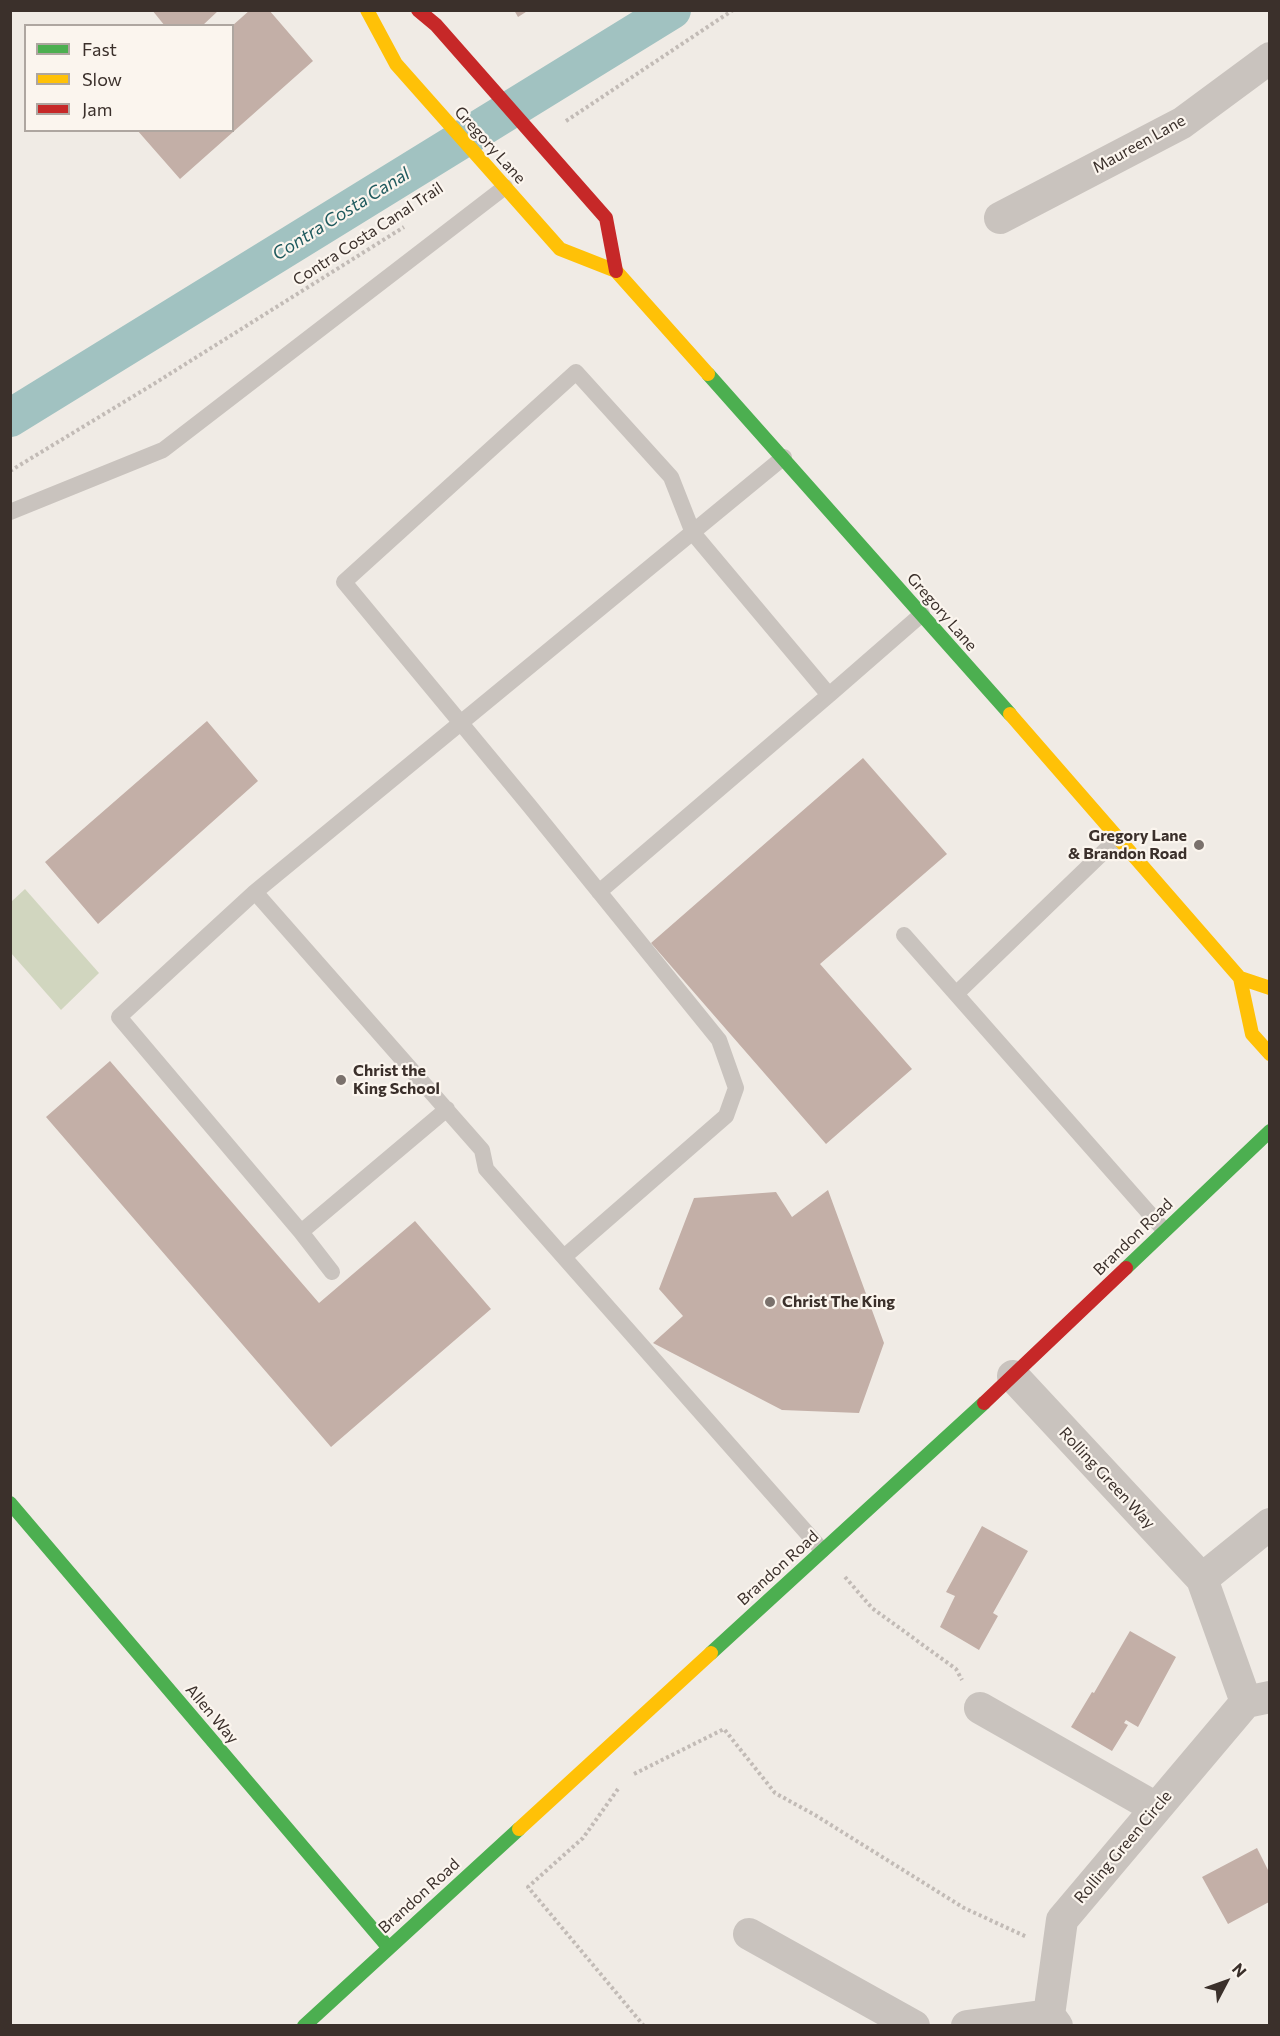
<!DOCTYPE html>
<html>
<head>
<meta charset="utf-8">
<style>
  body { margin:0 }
  #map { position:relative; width:1280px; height:2036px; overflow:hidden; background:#f0ebe5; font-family:Commissioner,sans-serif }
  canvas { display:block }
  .frame { position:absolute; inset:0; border:12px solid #3b302b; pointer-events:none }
  .legend { position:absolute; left:24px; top:24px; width:210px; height:108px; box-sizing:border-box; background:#fbf5ee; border:2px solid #aea6a0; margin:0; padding:8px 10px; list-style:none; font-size:18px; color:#3b302b }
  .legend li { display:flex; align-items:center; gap:12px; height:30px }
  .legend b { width:30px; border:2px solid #aea6a0 }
  .north { position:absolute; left:1196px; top:1952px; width:60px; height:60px; -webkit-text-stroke:4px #fbf5ee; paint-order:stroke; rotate:49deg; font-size:16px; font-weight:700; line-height:24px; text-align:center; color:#3b302b }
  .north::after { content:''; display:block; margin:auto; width:21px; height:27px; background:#3b302b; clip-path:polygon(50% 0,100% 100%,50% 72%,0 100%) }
</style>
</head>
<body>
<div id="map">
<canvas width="1280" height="2036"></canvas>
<div class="frame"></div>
<ul class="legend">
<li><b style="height:8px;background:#4caf50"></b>Fast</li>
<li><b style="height:8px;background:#ffc107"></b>Slow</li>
<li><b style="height:8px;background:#c62828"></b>Jam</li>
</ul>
<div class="north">N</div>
</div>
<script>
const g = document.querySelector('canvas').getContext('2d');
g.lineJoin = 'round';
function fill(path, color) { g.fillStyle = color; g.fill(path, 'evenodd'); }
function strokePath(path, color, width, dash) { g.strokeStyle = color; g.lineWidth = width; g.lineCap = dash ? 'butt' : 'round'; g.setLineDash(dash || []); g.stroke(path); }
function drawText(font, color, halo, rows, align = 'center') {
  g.font = font + ' Commissioner,sans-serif'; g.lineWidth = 4.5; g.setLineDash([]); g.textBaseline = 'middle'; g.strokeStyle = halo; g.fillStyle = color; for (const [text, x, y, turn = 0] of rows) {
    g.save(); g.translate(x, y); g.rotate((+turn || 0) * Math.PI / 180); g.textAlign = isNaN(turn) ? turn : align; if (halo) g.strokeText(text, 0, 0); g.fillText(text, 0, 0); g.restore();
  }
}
const green = new Path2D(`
  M25 889 99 973 61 1010 11 953V902Z`);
const canal = new Path2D(`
  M10 418 672 10`);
const building = new Path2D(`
  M152 10H219L202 26H165Z
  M250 10H269L313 61 180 179 137 130H232V26Z
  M514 10H529L518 17Z
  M207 721 258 781 98 924 45 862Z
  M863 758 947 854 820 964 912 1069 826 1144 651 943Z
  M110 1061 319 1303 415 1221 491 1309 331 1447 46 1117Z
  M828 1190 884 1343 859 1413 782 1410 653 1343 683 1316 659 1289 694 1198 776 1192 792 1217Z
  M982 1526 1028 1551 993 1613 998 1616 979 1650 940 1627 955 1596 946 1592Z
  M1130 1631 1176 1657 1138 1727 1126 1720 1124 1723 1128 1725 1112 1751 1071 1727 1092 1692 1094 1693Z
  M1257 1848 1269 1872V1902L1228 1924 1202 1877Z`);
const path = new Path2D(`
  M566 121 733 10
  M10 471 152 385 404 227
  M845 1577 872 1608 956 1669 962 1680
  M634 1774 724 1729 775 1793 815 1815 964 1908 1027 1937
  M618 1789 583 1838 528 1887 644 2026`);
const lane = new Path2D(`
  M10 512 163 450 505 187
  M829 695 922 614
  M255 892 482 1150 486 1169 822 1550
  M904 935 1164 1230
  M956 994 1117 839
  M301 1232 447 1109
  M564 1257 726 1116 736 1088 719 1040 528 804 344 582 576 372 671 477 693 533 829 695 599 892
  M332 1272 301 1232 119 1017 255 892 784 457`);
const street = new Path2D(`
  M1000 218 1182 123 1270 58
  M1013 1376 1202 1579 1246 1702 1270 1697
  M1202 1579 1270 1524
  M980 1708 1156 1808
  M749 1934 914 2026
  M1049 2015 1062 1920 1246 1702
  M967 2026 1049 2015 1057 2026`);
const fast = new Path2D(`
  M708 374 1010 714
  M1126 1268 1270 1131
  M10 1503 388 1947
  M711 1653 984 1403
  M304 2026 519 1829`);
const slow = new Path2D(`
  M367 10 396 64 560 249 616 271 708 374
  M1010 714 1240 978 1252 1034 1270 1054
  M1240 978 1270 988
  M519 1829 711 1653`);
const jam = new Path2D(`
  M418 10 436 25 606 218 616 271
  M984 1403 1126 1268`);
const markers = [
  [1199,845,6,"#7a716c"],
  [341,1080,6,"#7a716c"],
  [770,1302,6,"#7a716c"]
];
const streetNames = [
  ["Maureen Lane",1139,144,-29],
  ["Gregory Lane",490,145,48],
  ["Contra Costa Canal Trail",368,234,-33],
  ["Gregory Lane",942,612,49],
  ["Brandon Road",1133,1237,-44],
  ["Rolling Green Way",1107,1478,47],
  ["Brandon Road",778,1568,-42],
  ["Allen Way",212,1714,50],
  ["Rolling Green Circle",1123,1847,-50],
  ["Brandon Road",419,1896,-42]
];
const poiNames = [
  ["Gregory Lane",1187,836,"right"],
  ["& Brandon Road",1187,854,"right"],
  ["Christ the",353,1071],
  ["King School",353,1089],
  ["Christ The King",782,1302]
];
const waterNames = [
  ["Contra Costa Canal",341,214,-32]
];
fill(green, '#d1d6bf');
strokePath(canal, '#a1c2c1', 38);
fill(building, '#c3afa7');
strokePath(path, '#c2bbb6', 4, [3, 3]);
strokePath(lane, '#c9c3be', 16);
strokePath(street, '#c9c3be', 32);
strokePath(fast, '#4caf50', 14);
strokePath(slow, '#ffc107', 14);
strokePath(jam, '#c62828', 14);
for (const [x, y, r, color] of markers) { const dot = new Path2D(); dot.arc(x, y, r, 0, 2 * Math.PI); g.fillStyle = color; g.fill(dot); strokePath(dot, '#fbf5ee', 2); }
drawText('16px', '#3b302b', '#fbf5ee', streetNames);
drawText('bold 16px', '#3b302b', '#fbf5ee', poiNames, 'left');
drawText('italic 18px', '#1f5a5e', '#fbf5ee', waterNames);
</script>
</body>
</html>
